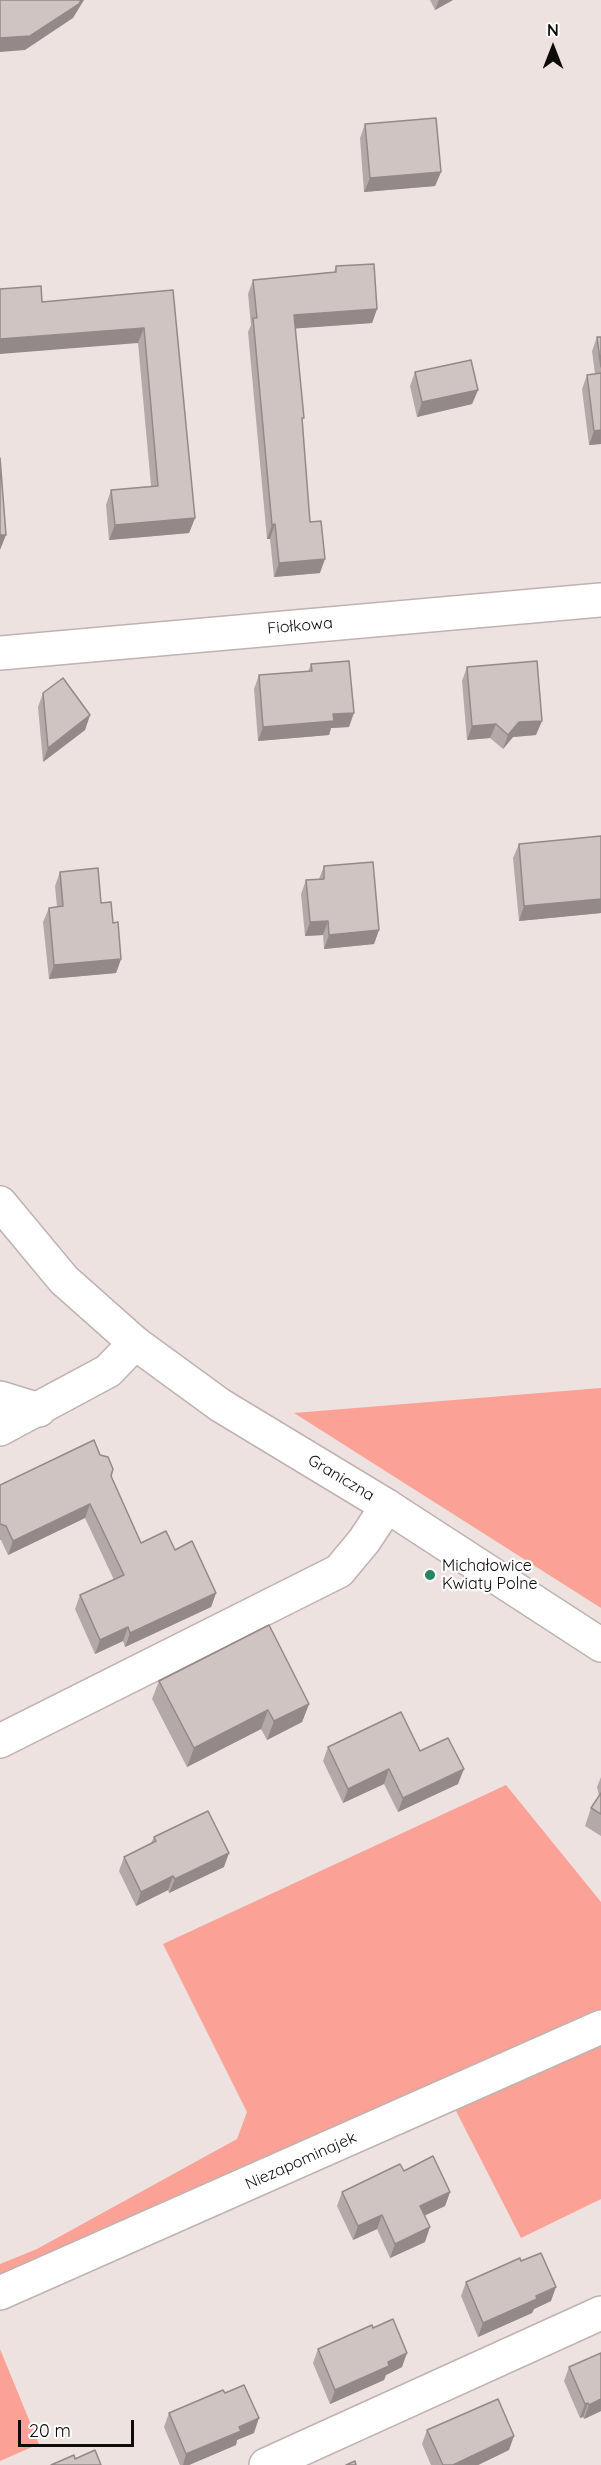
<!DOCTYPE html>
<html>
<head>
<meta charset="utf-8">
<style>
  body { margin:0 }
  #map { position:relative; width:601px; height:2465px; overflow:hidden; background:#eee2e1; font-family:Quicksand,sans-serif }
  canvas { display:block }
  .north { position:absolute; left:523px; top:18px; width:60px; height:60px; -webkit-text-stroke:4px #fff; paint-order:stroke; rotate:0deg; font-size:16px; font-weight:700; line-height:24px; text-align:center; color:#0e0b0a }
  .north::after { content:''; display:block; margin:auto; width:21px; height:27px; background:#0e0b0a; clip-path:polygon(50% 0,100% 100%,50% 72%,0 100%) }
  .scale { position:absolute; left:18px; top:2420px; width:116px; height:27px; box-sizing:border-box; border:3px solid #0e0b0a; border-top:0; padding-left:8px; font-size:18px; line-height:21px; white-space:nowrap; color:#0e0b0a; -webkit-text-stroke:4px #fff; paint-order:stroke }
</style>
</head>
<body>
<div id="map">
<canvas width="601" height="2465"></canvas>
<div class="north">N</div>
<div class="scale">20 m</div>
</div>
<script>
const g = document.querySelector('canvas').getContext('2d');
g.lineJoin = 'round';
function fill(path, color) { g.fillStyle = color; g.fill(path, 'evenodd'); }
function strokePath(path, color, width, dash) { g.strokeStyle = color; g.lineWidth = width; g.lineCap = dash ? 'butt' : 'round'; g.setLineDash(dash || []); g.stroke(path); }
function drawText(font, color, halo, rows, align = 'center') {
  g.font = font + ' Quicksand,sans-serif'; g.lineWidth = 4.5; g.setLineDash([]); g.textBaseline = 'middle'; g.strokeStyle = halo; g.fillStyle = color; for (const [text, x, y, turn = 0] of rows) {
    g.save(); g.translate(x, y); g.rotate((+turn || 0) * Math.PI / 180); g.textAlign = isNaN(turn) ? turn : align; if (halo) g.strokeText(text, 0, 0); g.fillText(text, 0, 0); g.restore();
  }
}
const green = new Path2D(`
  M601 1388V1608L294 1413Z
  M506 1785 601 1902V2010L0 2278V2264L37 2249 237 2139 247 2112 163 1944Z
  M601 2042V2199L521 2238 455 2109Z
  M0 2349 39 2444 0 2461Z`);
const minor = new Path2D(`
  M0 653 601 600
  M0 1398 39 1410
  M0 1429 108 1371 135 1343
  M0 1741 339 1571 364 1541 387 1506
  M0 2293 601 2027
  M266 2465 601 2313`);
const tertiary = new Path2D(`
  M0 1203 64 1280 135 1343 220 1405 387 1506 601 1645`);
const wall = new Path2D(`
  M430 0H453L435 10Z
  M365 124 441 172 435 186 364 192 360 138Z
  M336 266 377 309 372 323 295 328 310 522 320 573 274 577 270 539H267L248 332 251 325 248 294 253 280 334 272Z
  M173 290 195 518 189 533 109 540 106 505 111 490 151 486 138 343 42 302Z
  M597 337H601V444L589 445 582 389 587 375 595 374 592 351Z
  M415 372 478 390 472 404 417 417 410 386Z
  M311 664 349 727 331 728 329 735 258 741 254 689 259 675 308 672Z
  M467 667 536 735 513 737 503 749 490 738 467 740 462 681Z
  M43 693 90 715 85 730 43 762 38 707Z
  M601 836V913L519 921 513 858 519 844Z
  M324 866 379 930 374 944 324 949 323 935 305 936 301 894 306 880 319 879Z
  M60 872 101 903 113 923 121 959 116 973 49 979 43 922 49 908 57 907 55 886Z
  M100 1455 111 1476 141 1543 175 1550 216 1593 211 1607 125 1647 123 1641 95 1654 75 1609 80 1595 114 1580 85 1518 8 1555 1 1540H0V1485Z
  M159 1681 309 1704 302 1722 267 1740 261 1729 187 1767 152 1699Z
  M328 1747 420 1751 458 1784 398 1812 384 1784 343 1803 323 1761Z
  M601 1777V1836L585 1826 591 1808 599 1796 597 1787Z
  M154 1837 224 1867 169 1893 168 1890 136 1906 119 1871 124 1857 151 1843Z
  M404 2171 450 2192 445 2206 424 2216 425 2242 390 2258 377 2229 353 2240 337 2206 342 2192Z
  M521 2261 551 2301 534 2309 532 2313 478 2337 461 2296 466 2282Z
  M373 2328 402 2367 386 2375 384 2380 330 2404 313 2363 318 2349Z
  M601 2353V2411L584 2419 583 2417 580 2418 564 2381 569 2367Z
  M225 2393 254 2433 237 2440 236 2445 189 2465H180L164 2427 169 2413Z
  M427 2430 509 2450 478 2465H431L422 2444Z`);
const shadedWall = new Path2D(`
  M81 0H84L73 18 25 50 0 52V38Z
  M439 0H453L435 10Z
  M441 172 435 186 364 192 370 178Z
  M377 309 372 323 289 329 294 315Z
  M144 328 138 343 0 354V339Z
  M478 390 472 404 417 417 422 402Z
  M601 430V444L589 445 594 431Z
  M195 518 189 533 109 540 115 525Z
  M275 524 270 539H267L272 525Z
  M0 535H6L0 550Z
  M325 559 320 573 274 577 279 563Z
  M354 713 349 727 331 728 329 735 258 741 263 727 333 714Z
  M90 715 85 730 43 762 48 748Z
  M542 721 536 735 513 737 503 749 508 735 519 722Z
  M496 724 490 738 467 740 472 726Z
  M601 899V913L519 921 524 906Z
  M328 921 323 935 305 936 310 922Z
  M379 930 374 944 324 949 329 935Z
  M121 959 116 973 49 979 54 965Z
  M90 1504 85 1518 8 1555 13 1541Z
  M216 1593 211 1607 125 1647 130 1633Z
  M128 1627 123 1641 95 1654 100 1640Z
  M309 1704 302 1722 267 1740 274 1721Z
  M268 1710 261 1729 187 1767 194 1748Z
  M389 1769 384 1784 343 1803 348 1789Z
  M464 1769 458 1784 398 1812 403 1798Z
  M229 1853 224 1867 169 1893 175 1879Z
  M173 1876 168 1890 136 1906 141 1892Z
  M450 2192 445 2206 415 2220 420 2206Z
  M382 2215 377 2229 353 2240 358 2226Z
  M430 2227 425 2242 390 2258 395 2244Z
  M556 2287 551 2301 534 2309 532 2313 478 2337 483 2323Z
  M407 2353 402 2367 386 2375 384 2380 330 2404 335 2390 388 2362Z
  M601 2399V2411L584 2419 589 2405Z
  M588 2403 583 2417 580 2418 585 2404Z
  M259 2418 254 2433 237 2440 236 2445 189 2465H183L186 2454Z
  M514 2436 509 2450 478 2465H453Z`);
const building = new Path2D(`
  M0 0H81L79 4 30 36 0 38Z
  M436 118 441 172 370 178 365 124Z
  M374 264 377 309 294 315 304 418H302L310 522 321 521 325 559 279 563 275 524 272 525 253 318H257L253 280 336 272V266Z
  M41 286 42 302 173 290 195 518 115 525 111 490 158 486 144 328 0 339V289Z
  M597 337H601V367Z
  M471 360 478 390 422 402 415 372Z
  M601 373V430L594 431 587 375Z
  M0 458 6 535H0Z
  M349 661 354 713 333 714 334 721 263 727 259 675 312 671 311 664Z
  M537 661 542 721 519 722 508 735 496 724 472 726 467 667Z
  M63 678 90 715 48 748 43 693Z
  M601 836V899L524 906 519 844Z
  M373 862 379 930 329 935 328 921 310 922 306 880 324 879V866Z
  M98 868 101 903 111 902 113 923 118 922 121 959 54 965 49 908 63 906 60 872Z
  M94 1440 100 1455 108 1457 113 1469 111 1476 141 1543 166 1531 175 1550 192 1541 216 1593 130 1633 128 1627 100 1640 80 1595 124 1575 90 1504 13 1541 6 1526 0 1524V1485Z
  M269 1625 309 1704 274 1721 268 1710 194 1748 159 1681Z
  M401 1712 420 1751 448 1738 464 1769 403 1798 389 1769 348 1789 328 1747Z
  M601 1793V1814L591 1808Z
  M208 1811 229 1853 175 1879 173 1876 141 1892 124 1857 156 1841 154 1837Z
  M433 2156 450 2192 420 2206 430 2227 395 2244 382 2215 358 2226 342 2192 400 2164 404 2171Z
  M541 2253 556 2287 536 2296 537 2299 483 2323 466 2282 520 2258 521 2261Z
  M393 2319 407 2353 388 2362 389 2366 335 2390 318 2349 372 2325 373 2328Z
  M601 2353V2399L589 2405 588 2403 585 2404 569 2367Z
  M244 2385 259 2418 239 2427 241 2431 186 2454 169 2413 223 2390 225 2393Z
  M498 2399 514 2436 453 2465H443L427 2430Z
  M95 2450 101 2465H51L74 2455 75 2459Z
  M355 2461 356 2465H346Z`);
const markers = [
  [430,1575,6,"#258660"]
];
const streetNames = [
  ["Fiołkowa",300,626,-5],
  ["Graniczna",341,1478,31],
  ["Niezapominajek",301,2161,-24]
];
const poiNames = [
  ["Michałowice",442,1566],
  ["Kwiaty Polne",442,1584]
];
fill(green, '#fba196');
strokePath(minor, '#beb3b1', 36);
strokePath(tertiary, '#beb3b1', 36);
strokePath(minor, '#fff', 33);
strokePath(tertiary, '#fff', 33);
fill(wall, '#b3a9a8');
fill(shadedWall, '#928988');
fill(building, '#d0c4c3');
strokePath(building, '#928988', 1.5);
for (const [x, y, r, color] of markers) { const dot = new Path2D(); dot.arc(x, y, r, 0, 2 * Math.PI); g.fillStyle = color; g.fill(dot); strokePath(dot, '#fff', 2); }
drawText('16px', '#0e0b0a', '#fff', streetNames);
drawText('16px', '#0e0b0a', '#fff', poiNames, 'left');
</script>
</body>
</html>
